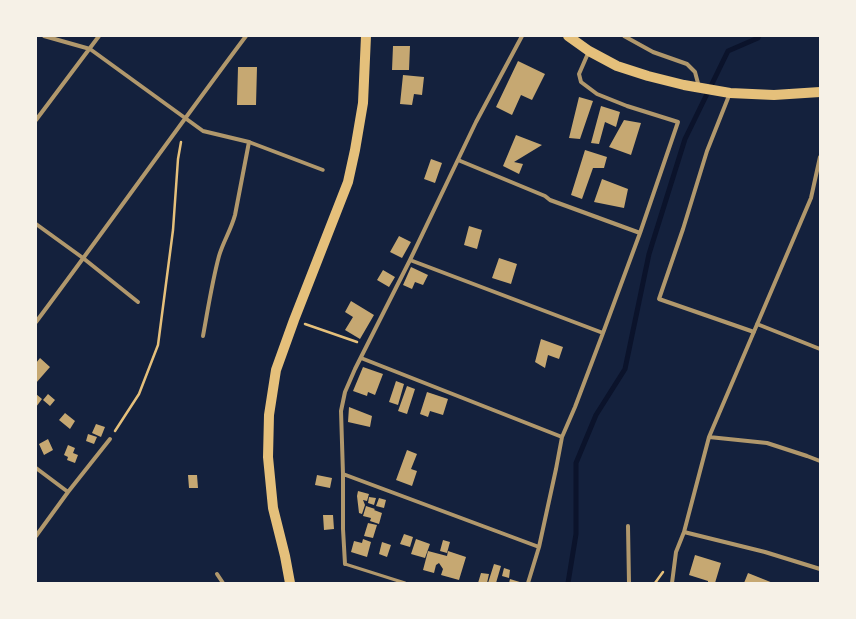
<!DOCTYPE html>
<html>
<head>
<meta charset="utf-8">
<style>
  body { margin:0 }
  #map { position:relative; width:856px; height:619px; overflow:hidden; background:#14213d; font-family:"Asap Condensed",sans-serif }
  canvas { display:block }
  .frame { position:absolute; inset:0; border:37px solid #f6f1e7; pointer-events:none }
</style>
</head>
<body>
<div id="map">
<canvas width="856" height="619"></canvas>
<div class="frame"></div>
</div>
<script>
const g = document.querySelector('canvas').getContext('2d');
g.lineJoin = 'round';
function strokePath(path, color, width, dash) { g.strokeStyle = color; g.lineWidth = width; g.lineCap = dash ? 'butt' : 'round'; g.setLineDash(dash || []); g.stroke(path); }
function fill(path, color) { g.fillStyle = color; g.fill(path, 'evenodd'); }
const stream = new Path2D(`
  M568 583 576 534V463L596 415 625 369 649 254 685 139 728 51 758 38 759 36`);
const building = new Path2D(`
  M393 46H410L409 70H392Z
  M518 61 545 74 532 100 521 95 512 115 496 107Z
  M238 67H257L256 105H237Z
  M403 75 424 77 422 95 414 94 412 105 400 104Z
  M579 97 593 101 580 139 569 138Z
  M601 106 620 112 616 127 605 122 599 144 591 143Z
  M624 120 641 123 631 155 609 147Z
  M516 135 542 145 514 162 523 164 519 174 503 166Z
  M585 150 607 157 604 168H593L582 199 571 195Z
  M431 159 442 163 435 183 424 179Z
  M602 179 628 189 624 208 594 202Z
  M469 226 482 230 477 249 464 245Z
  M399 236 411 242 402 258 390 252Z
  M499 258 517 264 511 284 492 278Z
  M411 267 428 275 423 285 415 282 412 289 403 285Z
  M383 270 395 277 389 287 377 280Z
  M351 301 374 315 360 339 345 330 353 317 345 312Z
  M541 339 563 347 559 359 548 355 545 368 535 362Z
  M40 358 50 367 36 383V363Z
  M363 367 383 374 375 395 368 392 367 396 353 391Z
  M396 381 404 384 398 405 389 402Z
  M407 386 415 389 407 414 398 411Z
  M427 392 448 399 443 415 430 411 428 417 420 414Z
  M36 394 42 399 36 407Z
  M48 394 55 400 50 406 43 400Z
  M349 407 372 416 370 427 348 422Z
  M65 413 75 421 70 429 59 420Z
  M96 424 105 427 101 437 92 433Z
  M88 434 97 437 94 444 86 441Z
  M48 439 53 450 44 455 39 444Z
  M68 445 75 448 73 453 78 455 75 463 67 460 68 457 64 455Z
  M407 450 417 454 411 469 417 471 412 486 396 480Z
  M188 475H197L198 488H189Z
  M317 475 332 478 330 488 315 485Z
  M358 491 369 494 367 501 363 500 365 505 362 514 359 513 357 496Z
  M369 497 376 498 374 505 368 503Z
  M379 498 386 500 384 508 376 506Z
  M366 506 375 509 374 510 382 513 379 524 370 521 371 518 363 516Z
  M323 515H333L334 529 324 530Z
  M368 523 377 525 373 538 364 536Z
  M404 534 413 537 410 547 400 544Z
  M363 539 371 542 367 557 351 552 354 541 362 543Z
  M416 539 430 544 425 558 411 554Z
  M443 540 450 542 447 553 440 551Z
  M382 542 391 545 387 557 379 554Z
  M428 551 447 556 448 551 466 557 459 580 441 575 443 569 439 563 436 565 434 573 423 570Z
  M695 555 721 563 715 583H708V581L689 575Z
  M494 564 501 566 496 583H488Z
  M504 568 510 570 509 578 502 576Z
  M481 573 489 574 487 583H478Z
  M748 573 773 583H744Z
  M510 579 523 583H509Z`);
const path = new Path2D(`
  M305 324 357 342
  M115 431 139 394 158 345 173 230 178 159 181 142
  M655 583 663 572`);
const service = new Path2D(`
  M345 564 405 583`);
const pedestrian = new Path2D(`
  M249 142 323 170`);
const minor = new Path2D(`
  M44 36 90 49 203 131 249 142 235 215C231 230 223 242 219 256 212 282 208 309 203 336
  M624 36 653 52 687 64 695 72 699 87
  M730 93 707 151 683 229 659 299 754 332
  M36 120 99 36
  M458 160 545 196 550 200 640 233
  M36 224 83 258 138 302
  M410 260 603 333
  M36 322C107 227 175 131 246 36
  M757 324 820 349
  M361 358 562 437
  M709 437 767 443 807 456 820 461
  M36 468 68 492
  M343 474 539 547
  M628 526 629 583
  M684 532 765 552 820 569
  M36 536 68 492 110 439
  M345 564 343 529V474L341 411 345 392 355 369 410 260 476 122 522 36
  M217 574 223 583
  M528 583 539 547 556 469 562 437 575 407 603 333 640 233 678 122 627 106 597 94 581 82 579 74 589 51
  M672 583 676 552 684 532 709 437 811 198 820 157`);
const primary = new Path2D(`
  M568 36 589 51 617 66 648 76 684 85 730 93 774 95 820 92
  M290 583 285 556 273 508 268 457 269 415 276 370 294 320 348 182 355 150 363 103 366 36`);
strokePath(stream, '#0b132b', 5);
fill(building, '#c6a872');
strokePath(path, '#e5c07b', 2.5);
strokePath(service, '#b1986c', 3);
strokePath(pedestrian, '#b1986c', 3.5);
strokePath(minor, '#b1986c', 4);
strokePath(primary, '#e5c07b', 10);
</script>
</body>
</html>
